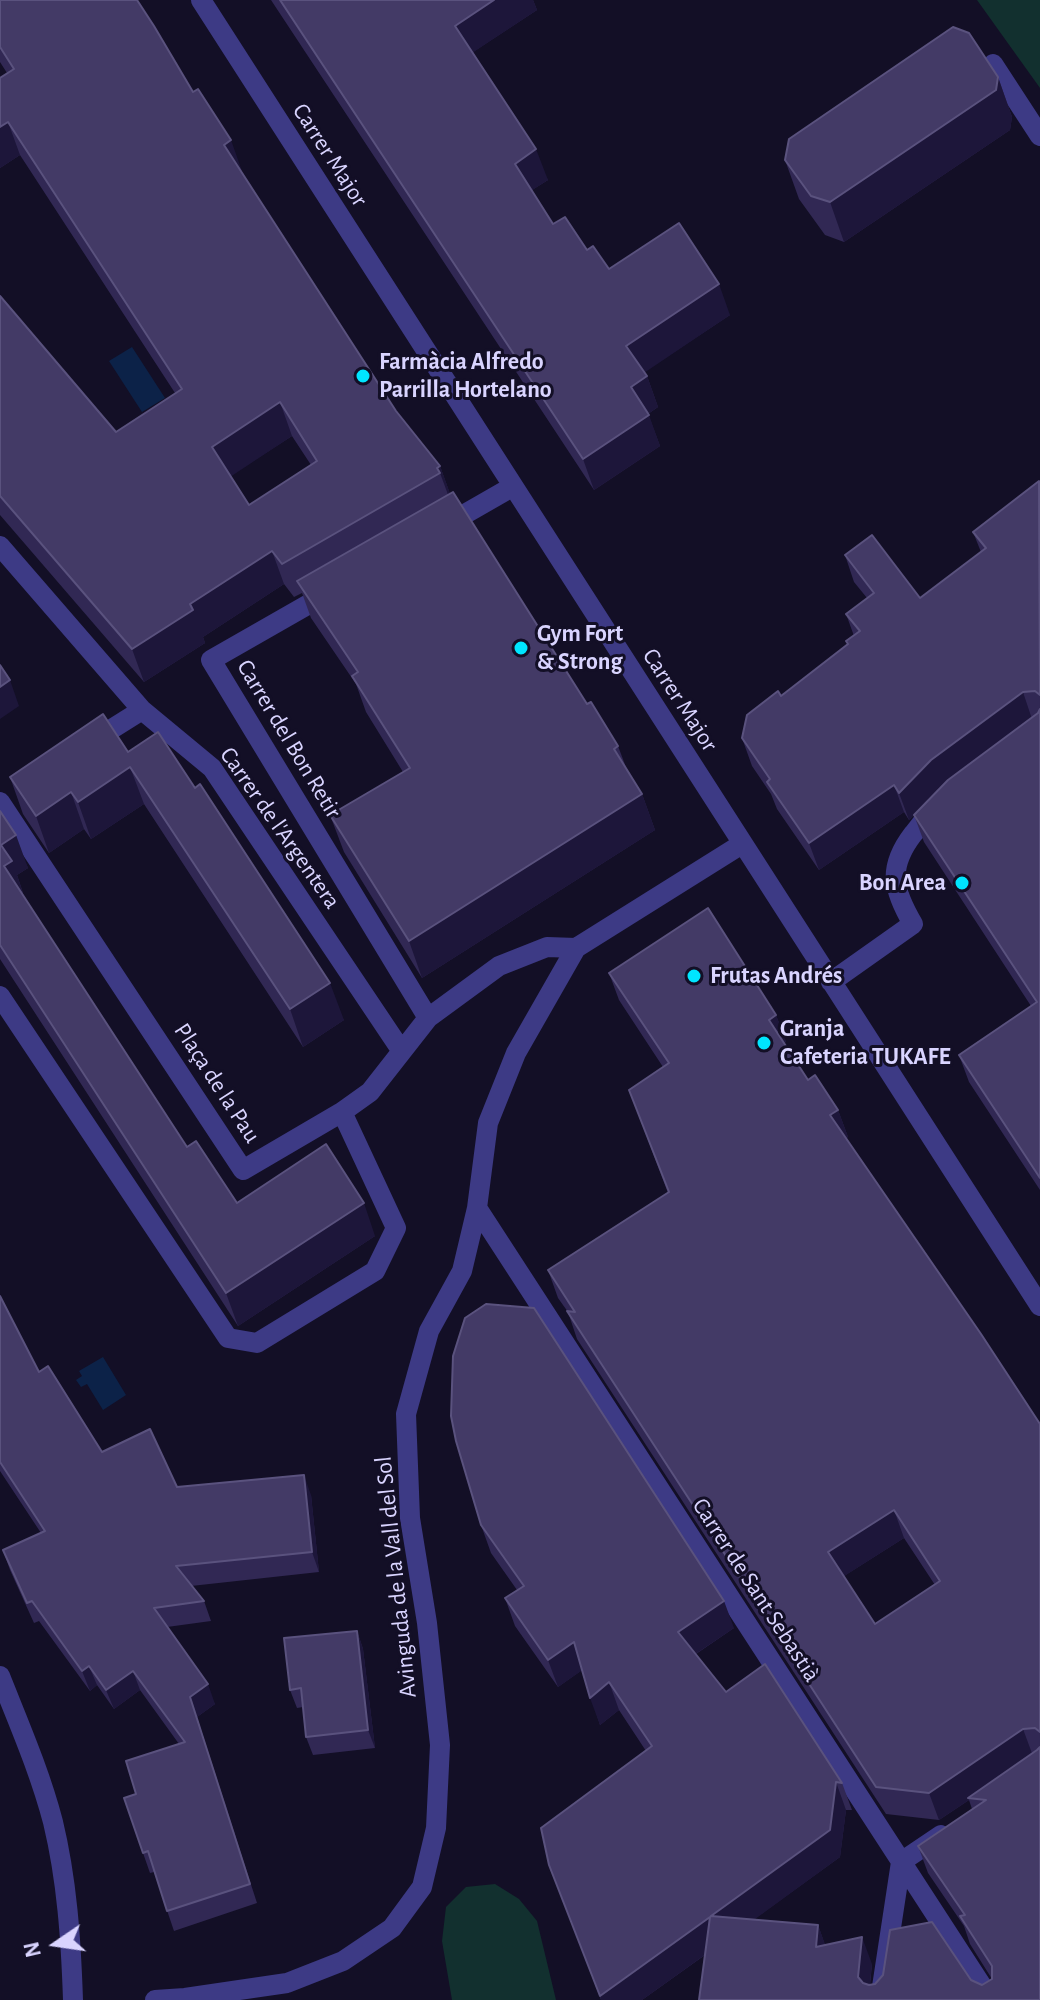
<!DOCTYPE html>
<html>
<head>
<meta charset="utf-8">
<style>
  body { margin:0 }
  #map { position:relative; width:1040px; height:2000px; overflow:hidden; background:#130f26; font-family:"Alegreya Sans",sans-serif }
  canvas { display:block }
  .north { position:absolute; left:16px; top:1904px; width:80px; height:80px; -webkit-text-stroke:6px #130f26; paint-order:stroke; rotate:257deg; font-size:22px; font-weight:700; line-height:32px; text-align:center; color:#d9d4ff }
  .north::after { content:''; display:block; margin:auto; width:28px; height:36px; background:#d9d4ff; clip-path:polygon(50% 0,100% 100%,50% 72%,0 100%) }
</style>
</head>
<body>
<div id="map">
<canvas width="1040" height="2000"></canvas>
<div class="north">N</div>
</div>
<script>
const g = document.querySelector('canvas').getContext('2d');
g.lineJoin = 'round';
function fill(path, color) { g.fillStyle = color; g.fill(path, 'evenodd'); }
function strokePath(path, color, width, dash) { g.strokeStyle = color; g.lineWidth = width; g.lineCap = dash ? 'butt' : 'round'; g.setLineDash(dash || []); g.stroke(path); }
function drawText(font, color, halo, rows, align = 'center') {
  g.font = font + ' "Alegreya Sans",sans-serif'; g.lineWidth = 6; g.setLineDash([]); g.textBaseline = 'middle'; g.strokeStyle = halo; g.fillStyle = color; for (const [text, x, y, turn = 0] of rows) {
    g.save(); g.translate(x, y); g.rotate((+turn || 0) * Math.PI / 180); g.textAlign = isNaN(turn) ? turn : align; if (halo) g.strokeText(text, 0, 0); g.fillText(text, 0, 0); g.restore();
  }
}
const green = new Path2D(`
  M977 0H1040V88Z
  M495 1884 519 1899 537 1921 556 2000H452L442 1941 446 1907 466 1887Z`);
const water = new Path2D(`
  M132 347 165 398 142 412 109 361Z
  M103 1357 126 1395 103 1410 87 1384 81 1387 76 1380 82 1376 79 1371Z`);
const minor = new Path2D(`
  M201 0 1040 1306
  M993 64 1040 136
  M444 526 512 487
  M0 546 142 710 212 768 401 1050
  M330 592 211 660 428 1018
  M91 742 142 710
  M0 802 243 1170 342 1112 370 1092 428 1018 499 966 547 947 576 948
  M831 982 913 924C893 890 887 868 913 834 920 826 926 816 935 809
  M0 996 228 1338 257 1343 375 1271 396 1228 342 1112
  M477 1208 991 2000
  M0 1676C19 1724 40 1772 53 1822 67 1880 71 1940 73 2000
  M155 2000 185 1998 287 1983 343 1961 392 1928 422 1887 436 1828 440 1745 427 1623 410 1518 406 1414 429 1331 462 1271 477 1208 488 1123 516 1053 576 948 742 844
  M880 2000 901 1862 941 1835`);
const wall = new Path2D(`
  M0 0 243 174 396 411 440 466 450 494 587 704 618 746 627 770 642 794 655 830 422 978 344 852 330 815 403 772 366 712 356 684 311 618 302 593 294 597 284 584 203 637 205 643 144 682 0 515V296L116 432 175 393 20 155 0 168V78L7 73 0 62ZM292 436 311 465 249 505 230 476Z
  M271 0H533L537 10 473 52 548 180 532 190 553 224 609 269 730 315 644 372 647 376 658 407 648 414 660 446 594 490Z
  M998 77 1012 117 1010 130 844 242 825 235 799 199 785 160Z
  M1040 482V1190L969 1082 959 1055 1031 1006 924 842 914 815 940 788 909 820 904 812 819 870 777 809 771 794 752 766 742 738 781 696 848 645 846 641 854 636 846 614 867 598 854 582 845 555 920 598 981 552 973 532Z
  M128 752 344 1020 303 1047 144 804 91 839 84 829 49 853 23 814 10 777Z
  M0 811 28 868 17 875 23 893 22 894 187 1147 237 1203 375 1236 238 1326 0 959Z
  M609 973 776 1015 786 1042 784 1043 808 1080 838 1110 848 1137 846 1138 1040 1424V2000H699L705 1955 642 2000H601L549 1865 646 1751 619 1710 600 1725 582 1670 558 1687 515 1626 505 1598 517 1590 491 1553 481 1525 734 1628 696 1654 726 1692 842 1783 852 1810H846L840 1857 753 1920 818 1925 825 1945 872 1964 870 1985 971 1980 982 1985 992 1979 970 1944 964 1926 928 1873 918 1846 972 1809 969 1800 939 1820 886 1814 577 1339 568 1312 558 1298 548 1270 668 1193 629 1090 663 1067 619 1000ZM904 1538 935 1585 875 1624 844 1576Z
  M0 1296 39 1372 102 1452 177 1487 311 1495 319 1572 191 1586 204 1601 211 1621 167 1627 215 1704 197 1717 257 1903 174 1931 154 1872 150 1873 143 1853 136 1794 179 1744 140 1690 114 1709 97 1685 90 1691 39 1621 34 1623 10 1570 3 1550 41 1533 0 1471Z
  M357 1631 363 1649 375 1748 313 1755 306 1737 303 1707 297 1708 290 1690Z`);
const shadedWall = new Path2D(`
  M494 0H533L537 10 466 57 455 26Z
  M998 77 1012 117 1010 130 844 242 830 202Z
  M8 122 20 155 0 168V127Z
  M231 140 243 174 224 145Z
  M536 149 548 180 526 194 515 164Z
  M719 284 730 315 638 377 626 346Z
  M647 376 658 407 642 418 631 387Z
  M280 402 292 436 224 481 212 447Z
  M649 415 660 446 594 490 583 459Z
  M440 466 452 499 450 500 440 473 437 468Z
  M272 551 284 584 203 637 205 643 144 682 132 649 190 604Z
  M10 680 19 706 0 719V687Z
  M1023 692 1032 719 941 787 909 820 899 793 931 760Z
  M130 767 144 804 91 839 78 802Z
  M894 785 904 812 819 870 809 843Z
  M71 792 84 829 49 853 36 816Z
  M642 794 655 830 422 978 409 941Z
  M16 835 28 868 17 875 23 893 16 898 4 866 1 845Z
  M330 983 344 1020 303 1047 290 1009Z
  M776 1015 786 1042 779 1047 769 1020Z
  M838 1110 848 1137 840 1143 830 1115Z
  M364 1203 375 1236 238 1326 226 1293Z
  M304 1475 311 1495 319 1572 312 1552Z
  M894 1510 904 1538 838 1580 828 1552Z
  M724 1601 734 1628 688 1659 678 1632Z
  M357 1631 363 1649 375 1748 368 1730Z
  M574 1642 584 1669 558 1687 548 1660Z
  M89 1666 97 1685 90 1691 82 1671Z
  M133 1671 140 1690 114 1709 106 1690Z
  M609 1682 619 1710 600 1725 590 1698Z
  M208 1684 215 1704 197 1717 257 1903 190 1697Z
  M1023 1729 1033 1756 968 1798 969 1800 939 1820 929 1793Z
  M836 1782 846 1810 840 1857 721 1944 711 1916Z
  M710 1917 720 1944 642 2000H601L600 1996Z
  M818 1925 828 1953 816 1947Z
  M862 1937 872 1964 868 2000 858 1977Z`);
const building = new Path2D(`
  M0 0H137L154 26 193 92 198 89 231 140 224 145 396 411 440 466 437 468 440 473 282 564 272 551 190 604 193 610 132 649 0 496V296L116 432 182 389 8 122 0 127V78L14 69 0 47ZM280 402 317 461 249 505 212 447Z
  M280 0H494L455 26 536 149 515 164 553 224 565 217 587 250 593 246 609 269 679 223 719 284 626 346 647 376 631 387 649 415 583 459Z
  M953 27 969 33 998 77 996 90 830 202 811 196 785 160 789 139Z
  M1039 481 1040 695 1035 691 1023 692 931 760 899 793 894 785 809 843 767 782 770 779 742 738 747 715 778 691 781 696 848 644 846 641 860 631 846 614 874 593 845 555 872 535 920 598 986 548 973 532Z
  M453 492 587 704 591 702 618 746 614 749 642 794 409 941 330 815 410 768 352 676 358 672 297 581Z
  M0 665 10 680 0 687Z
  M1040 709V1178L959 1055 1037 1002 914 815 948 780 1038 713Z
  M103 714 128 752 158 732 195 788 200 784 330 983 290 1009 130 767 78 802 71 792 36 816 10 777Z
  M0 811 16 835 1 845 12 861 4 866 187 1147 196 1141 237 1203 326 1144 364 1203 226 1293 0 945Z
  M708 908 776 1015 769 1020 808 1080 815 1075 838 1110 830 1115 981 1334 1040 1424V1732L1035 1728 1023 1729 929 1793 876 1787 567 1311 575 1312 548 1270 669 1192 629 1090 669 1063 609 973ZM894 1510 940 1581 875 1624 828 1552Z
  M0 1296 39 1372 48 1366 102 1452 150 1429 177 1487 304 1475 312 1552 176 1566 204 1601 154 1608 208 1684 190 1697 250 1884 167 1911 148 1851 143 1853 124 1798 136 1794 126 1761 185 1742 133 1671 106 1690 89 1666 82 1671 32 1601 27 1603 3 1550 45 1531 0 1462Z
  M486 1304 534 1308 724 1601 678 1632 726 1692 765 1664 842 1783 836 1782 830 1830 711 1916 818 1925 816 1947 862 1937 858 1977 863 1983 869 1985 875 1984 883 1975 890 1930 932 1922 971 1980 982 1985 992 1979V1966L960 1916 965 1915 918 1846 986 1800 968 1798 1037 1750 1040 1747V2000H699L710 1917 600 1996 549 1865 541 1828 652 1746 609 1682 590 1698 574 1642 548 1660 505 1598 524 1586 481 1525 456 1441 451 1416 453 1356 465 1318Z
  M357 1631 368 1730 306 1737 301 1688 290 1690 284 1638Z`);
const markers = [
  [363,376,8,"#00e5ff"],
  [521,648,8,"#00e5ff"],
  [962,883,8,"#00e5ff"],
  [694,976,8,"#00e5ff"],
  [764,1043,8,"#00e5ff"]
];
const streetNames = [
  ["Carrer Major",330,155,57],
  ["Carrer Major",680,700,57],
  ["Carrer del Bon Retir",289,739,59],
  ["Carrer de l'Argentera",280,828,55],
  ["Plaça de la Pau",217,1083,57],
  ["Avinguda de la Vall del Sol",396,1577,-96],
  ["Carrer de Sant Sebastià",756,1590,57]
];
const poiNames = [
  ["Farmàcia Alfredo",379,362],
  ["Parrilla Hortelano",379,390],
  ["Gym Fort",537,634],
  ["& Strong",537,662],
  ["Bon Area",946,883,"right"],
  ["Frutas Andrés",710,976],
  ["Granja",780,1029],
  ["Cafeteria TUKAFE",780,1057]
];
fill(green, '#12302f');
fill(water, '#0c2248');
strokePath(minor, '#3d3a85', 20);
fill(wall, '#312854');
fill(shadedWall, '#1d163a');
fill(building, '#433a66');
strokePath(building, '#5a527e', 2);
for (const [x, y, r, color] of markers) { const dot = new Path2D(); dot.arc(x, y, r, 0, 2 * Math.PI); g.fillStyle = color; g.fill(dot); strokePath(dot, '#130f26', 3); }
drawText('24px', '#d9d4ff', '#130f26', streetNames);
drawText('bold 24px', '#d9d4ff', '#130f26', poiNames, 'left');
</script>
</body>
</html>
